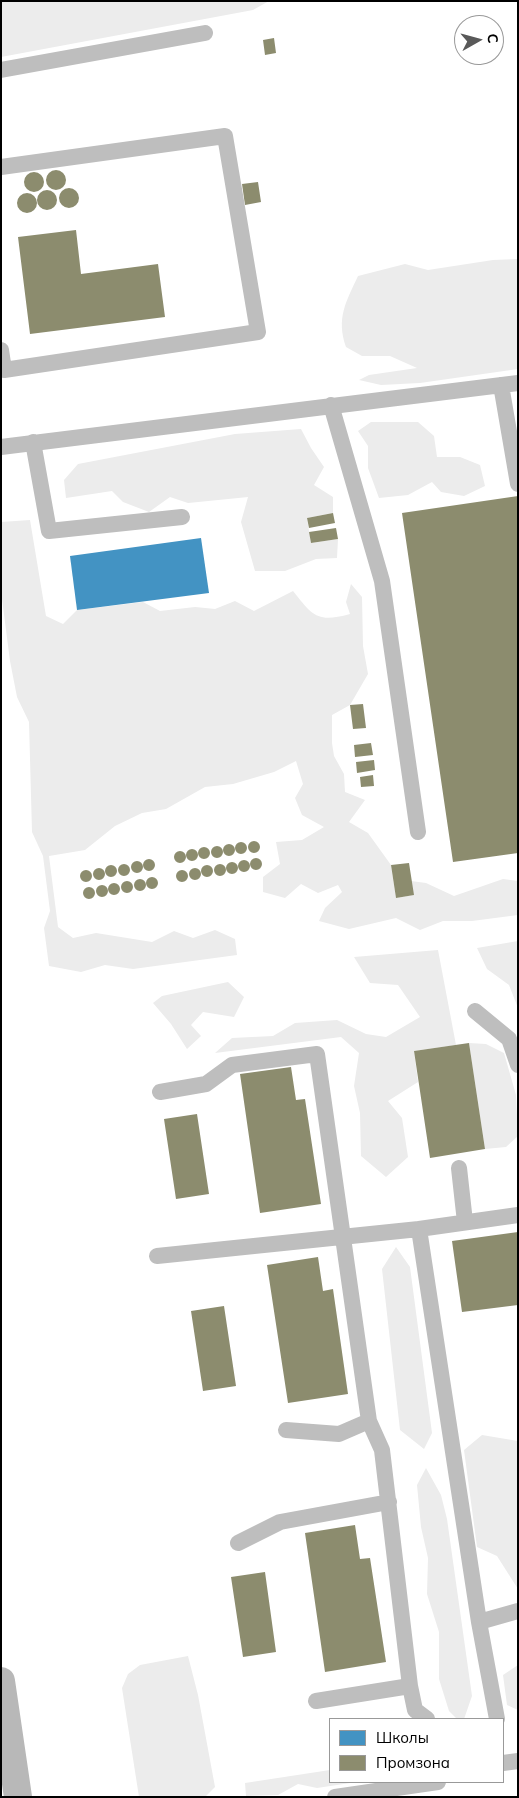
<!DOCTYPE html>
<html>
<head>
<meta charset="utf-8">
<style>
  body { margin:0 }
  #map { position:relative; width:519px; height:1798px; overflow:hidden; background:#fff; font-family:Mulish,sans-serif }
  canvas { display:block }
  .frame { position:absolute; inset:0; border:2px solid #000; pointer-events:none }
  .legend { position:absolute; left:329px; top:1718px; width:175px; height:65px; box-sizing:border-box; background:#fff; border:1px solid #999; margin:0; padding:6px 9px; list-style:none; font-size:15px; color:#000 }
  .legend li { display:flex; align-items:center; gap:10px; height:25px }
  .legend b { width:25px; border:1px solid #999 }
  .north { position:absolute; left:454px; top:15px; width:50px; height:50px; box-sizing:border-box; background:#fff; border:1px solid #999; border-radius:50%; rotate:83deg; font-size:14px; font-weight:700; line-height:20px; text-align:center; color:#000 }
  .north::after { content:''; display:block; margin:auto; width:18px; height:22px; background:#595959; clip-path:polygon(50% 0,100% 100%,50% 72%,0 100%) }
</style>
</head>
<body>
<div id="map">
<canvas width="519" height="1798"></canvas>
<div class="frame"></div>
<ul class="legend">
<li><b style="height:14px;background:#4393c3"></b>Школы</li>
<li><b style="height:14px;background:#8c8c6e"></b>Промзона</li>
</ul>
<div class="north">С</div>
</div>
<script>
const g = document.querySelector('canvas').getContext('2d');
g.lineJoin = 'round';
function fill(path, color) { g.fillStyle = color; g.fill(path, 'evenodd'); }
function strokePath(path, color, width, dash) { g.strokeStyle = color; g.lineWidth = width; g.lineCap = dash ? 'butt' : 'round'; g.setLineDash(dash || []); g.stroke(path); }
const green = new Path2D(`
  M1 1H269L253 10 1 57Z
  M518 259V369L420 383 381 385 359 380 369 375 417 368 390 356H362L346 347C336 318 346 302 358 276L405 264 428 270 493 260Z
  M371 422H418L434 436 437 457H460L480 465 485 486 464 496 441 492 432 482 408 495 379 498 368 468V446L358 431Z
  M301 429 311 448 324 467 314 485 333 497V513L307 518 311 543 338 539 337 558 316 559 285 571H255L241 522 248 497 188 503 170 497 149 512 123 502 112 491 66 498 64 480 78 464 235 434Z
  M30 520 46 616 63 624 77 610 143 602 160 611 195 607 215 609 235 601 254 611 293 591C313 616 317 623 350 614L346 602 351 584 362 597 363 646 368 674 350 705 332 715V743L334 756 344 774 345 792 365 800 349 822 368 833 391 865 396 898 413 895 411 881 426 883 454 896 503 879 518 881V915L472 921H443L420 930 396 918 349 929 319 921 325 908 342 892 338 885 318 893 301 884 285 898 263 892V877L280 864 276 842 302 840 324 827 302 815 295 798 303 784 296 761 274 772 233 784 205 787 166 809 142 813 115 826 85 850 49 856 58 927 73 938 96 933 152 942 174 931 193 938 215 930 235 939 237 955 133 969 105 965 81 972 49 966 44 928 50 911 43 856 32 832 29 722 17 697 10 661 1 591V522Z
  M518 941V1008L509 985 487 969 477 948Z
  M438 950 456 1045 414 1051 418 1082 388 1101 402 1118 408 1157 386 1177 361 1156 360 1113 354 1086 359 1053 341 1037 215 1053 232 1038 273 1036 295 1023 337 1020 366 1034 386 1037 420 1017 398 985 370 983 354 957Z
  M228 982 244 997 234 1017 203 1012 191 1025 201 1036 187 1049 171 1024 153 1003 162 996Z
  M469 1043 486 1044 504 1053 516 1095 518 1136 506 1147 485 1149Z
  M396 1247 410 1267 432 1433 424 1449 400 1430 382 1269Z
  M482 1435 518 1441V1589L497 1556 477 1547 464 1450Z
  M426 1468 441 1495 447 1519 472 1696 464 1719H457L449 1711 439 1679V1632L427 1594 428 1558 421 1527 417 1485Z
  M188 1656 198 1695 215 1787 205 1797H139L122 1688 128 1674 140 1665Z
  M518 1665V1710L507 1705 503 1675Z
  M330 1770V1782H357L317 1788 298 1784 278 1795 246 1796 245 1783Z`);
const schools = new Path2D(`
  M201 538 209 593 77 610 70 556Z`);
const industry = new Path2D(`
  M274 38 276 53 265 55 263 40Z
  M46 180a10 10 0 1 1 20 0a10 10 0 1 1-20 0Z
  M24 182a10 10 0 1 1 20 0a10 10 0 1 1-20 0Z
  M258 182 261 202 245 205 242 184Z
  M59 198a10 10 0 1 1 20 0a10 10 0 1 1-20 0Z
  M37 200a10 10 0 1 1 20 0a10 10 0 1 1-20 0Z
  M17 203a10 10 0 1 1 20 0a10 10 0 1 1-20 0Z
  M76 230 81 274 158 264 165 317 30 334 18 237Z
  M518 496V853L453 862 402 513Z
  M333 513 335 523 309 528 307 518Z
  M336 528 338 539 311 543 309 532Z
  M363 704 366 728 353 729 350 705Z
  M371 743 373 755 355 757 354 745Z
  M374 760 375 770 357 773 356 762Z
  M373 775 374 786 361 787 360 777Z
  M248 847a6 6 0 1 1 12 0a6 6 0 1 1-12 0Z
  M235 848a6 6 0 1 1 12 0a6 6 0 1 1-12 0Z
  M223 850a6 6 0 1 1 12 0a6 6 0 1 1-12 0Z
  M211 852a6 6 0 1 1 12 0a6 6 0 1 1-12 0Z
  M198 853a6 6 0 1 1 12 0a6 6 0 1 1-12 0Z
  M186 855a6 6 0 1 1 12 0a6 6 0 1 1-12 0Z
  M174 857a6 6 0 1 1 12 0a6 6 0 1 1-12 0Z
  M250 864a6 6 0 1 1 12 0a6 6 0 1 1-12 0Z
  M143 865a6 6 0 1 1 12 0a6 6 0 1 1-12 0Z
  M238 866a6 6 0 1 1 12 0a6 6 0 1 1-12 0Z
  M131 867a6 6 0 1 1 12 0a6 6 0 1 1-12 0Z
  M226 868a6 6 0 1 1 12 0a6 6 0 1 1-12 0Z
  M409 863 414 895 396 898 391 865Z
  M118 870a6 6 0 1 1 12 0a6 6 0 1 1-12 0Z
  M214 870a6 6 0 1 1 12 0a6 6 0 1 1-12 0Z
  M201 871a6 6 0 1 1 12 0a6 6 0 1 1-12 0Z
  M105 871a6 6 0 1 1 12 0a6 6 0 1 1-12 0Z
  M93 874a6 6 0 1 1 12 0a6 6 0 1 1-12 0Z
  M189 874a6 6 0 1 1 12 0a6 6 0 1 1-12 0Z
  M80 876a6 6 0 1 1 12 0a6 6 0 1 1-12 0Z
  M176 876a6 6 0 1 1 12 0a6 6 0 1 1-12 0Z
  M146 883a6 6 0 1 1 12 0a6 6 0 1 1-12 0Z
  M134 885a6 6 0 1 1 12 0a6 6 0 1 1-12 0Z
  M121 887a6 6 0 1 1 12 0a6 6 0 1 1-12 0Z
  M108 889a6 6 0 1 1 12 0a6 6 0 1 1-12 0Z
  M96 891a6 6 0 1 1 12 0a6 6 0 1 1-12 0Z
  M83 893a6 6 0 1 1 12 0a6 6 0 1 1-12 0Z
  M469 1043 485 1149 430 1158 414 1051Z
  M291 1067 296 1100 305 1099 321 1204 260 1213 240 1074Z
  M197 1114 209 1194 176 1199 164 1119Z
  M518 1232V1305L462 1312 452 1241Z
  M318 1257 323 1291 333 1289 348 1394 288 1403 267 1265Z
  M224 1306 236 1386 203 1391 191 1311Z
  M355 1525 360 1559 370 1558 386 1662 325 1672 305 1533Z
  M265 1572 276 1652 243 1657 231 1577Z`);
const service = new Path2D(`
  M1 70 205 33
  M1 167 225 136 258 332 4 370 1 350
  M501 385 518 484
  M331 405 382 581 418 832
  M33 442 49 531 182 517
  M1 447 518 383
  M475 1011 509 1039 518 1065
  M160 1092 206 1084 232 1065 317 1054 369 1421 382 1450 410 1686 415 1710 427 1719
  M459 1168 465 1222
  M419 1229 479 1622 497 1719
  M157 1256 419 1229 518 1215
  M286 1430 339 1434 369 1421
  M238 1543 280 1522 389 1502
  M479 1622 518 1611
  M316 1701 410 1686
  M503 1763 518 1761
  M335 1797 438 1782`);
const secondary = new Path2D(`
  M1 1681 18 1797`);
fill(green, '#ececec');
fill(schools, '#4393c3');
fill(industry, '#8c8c6e');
strokePath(service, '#bebebe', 16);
strokePath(secondary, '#b8b8b8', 28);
</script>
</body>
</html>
